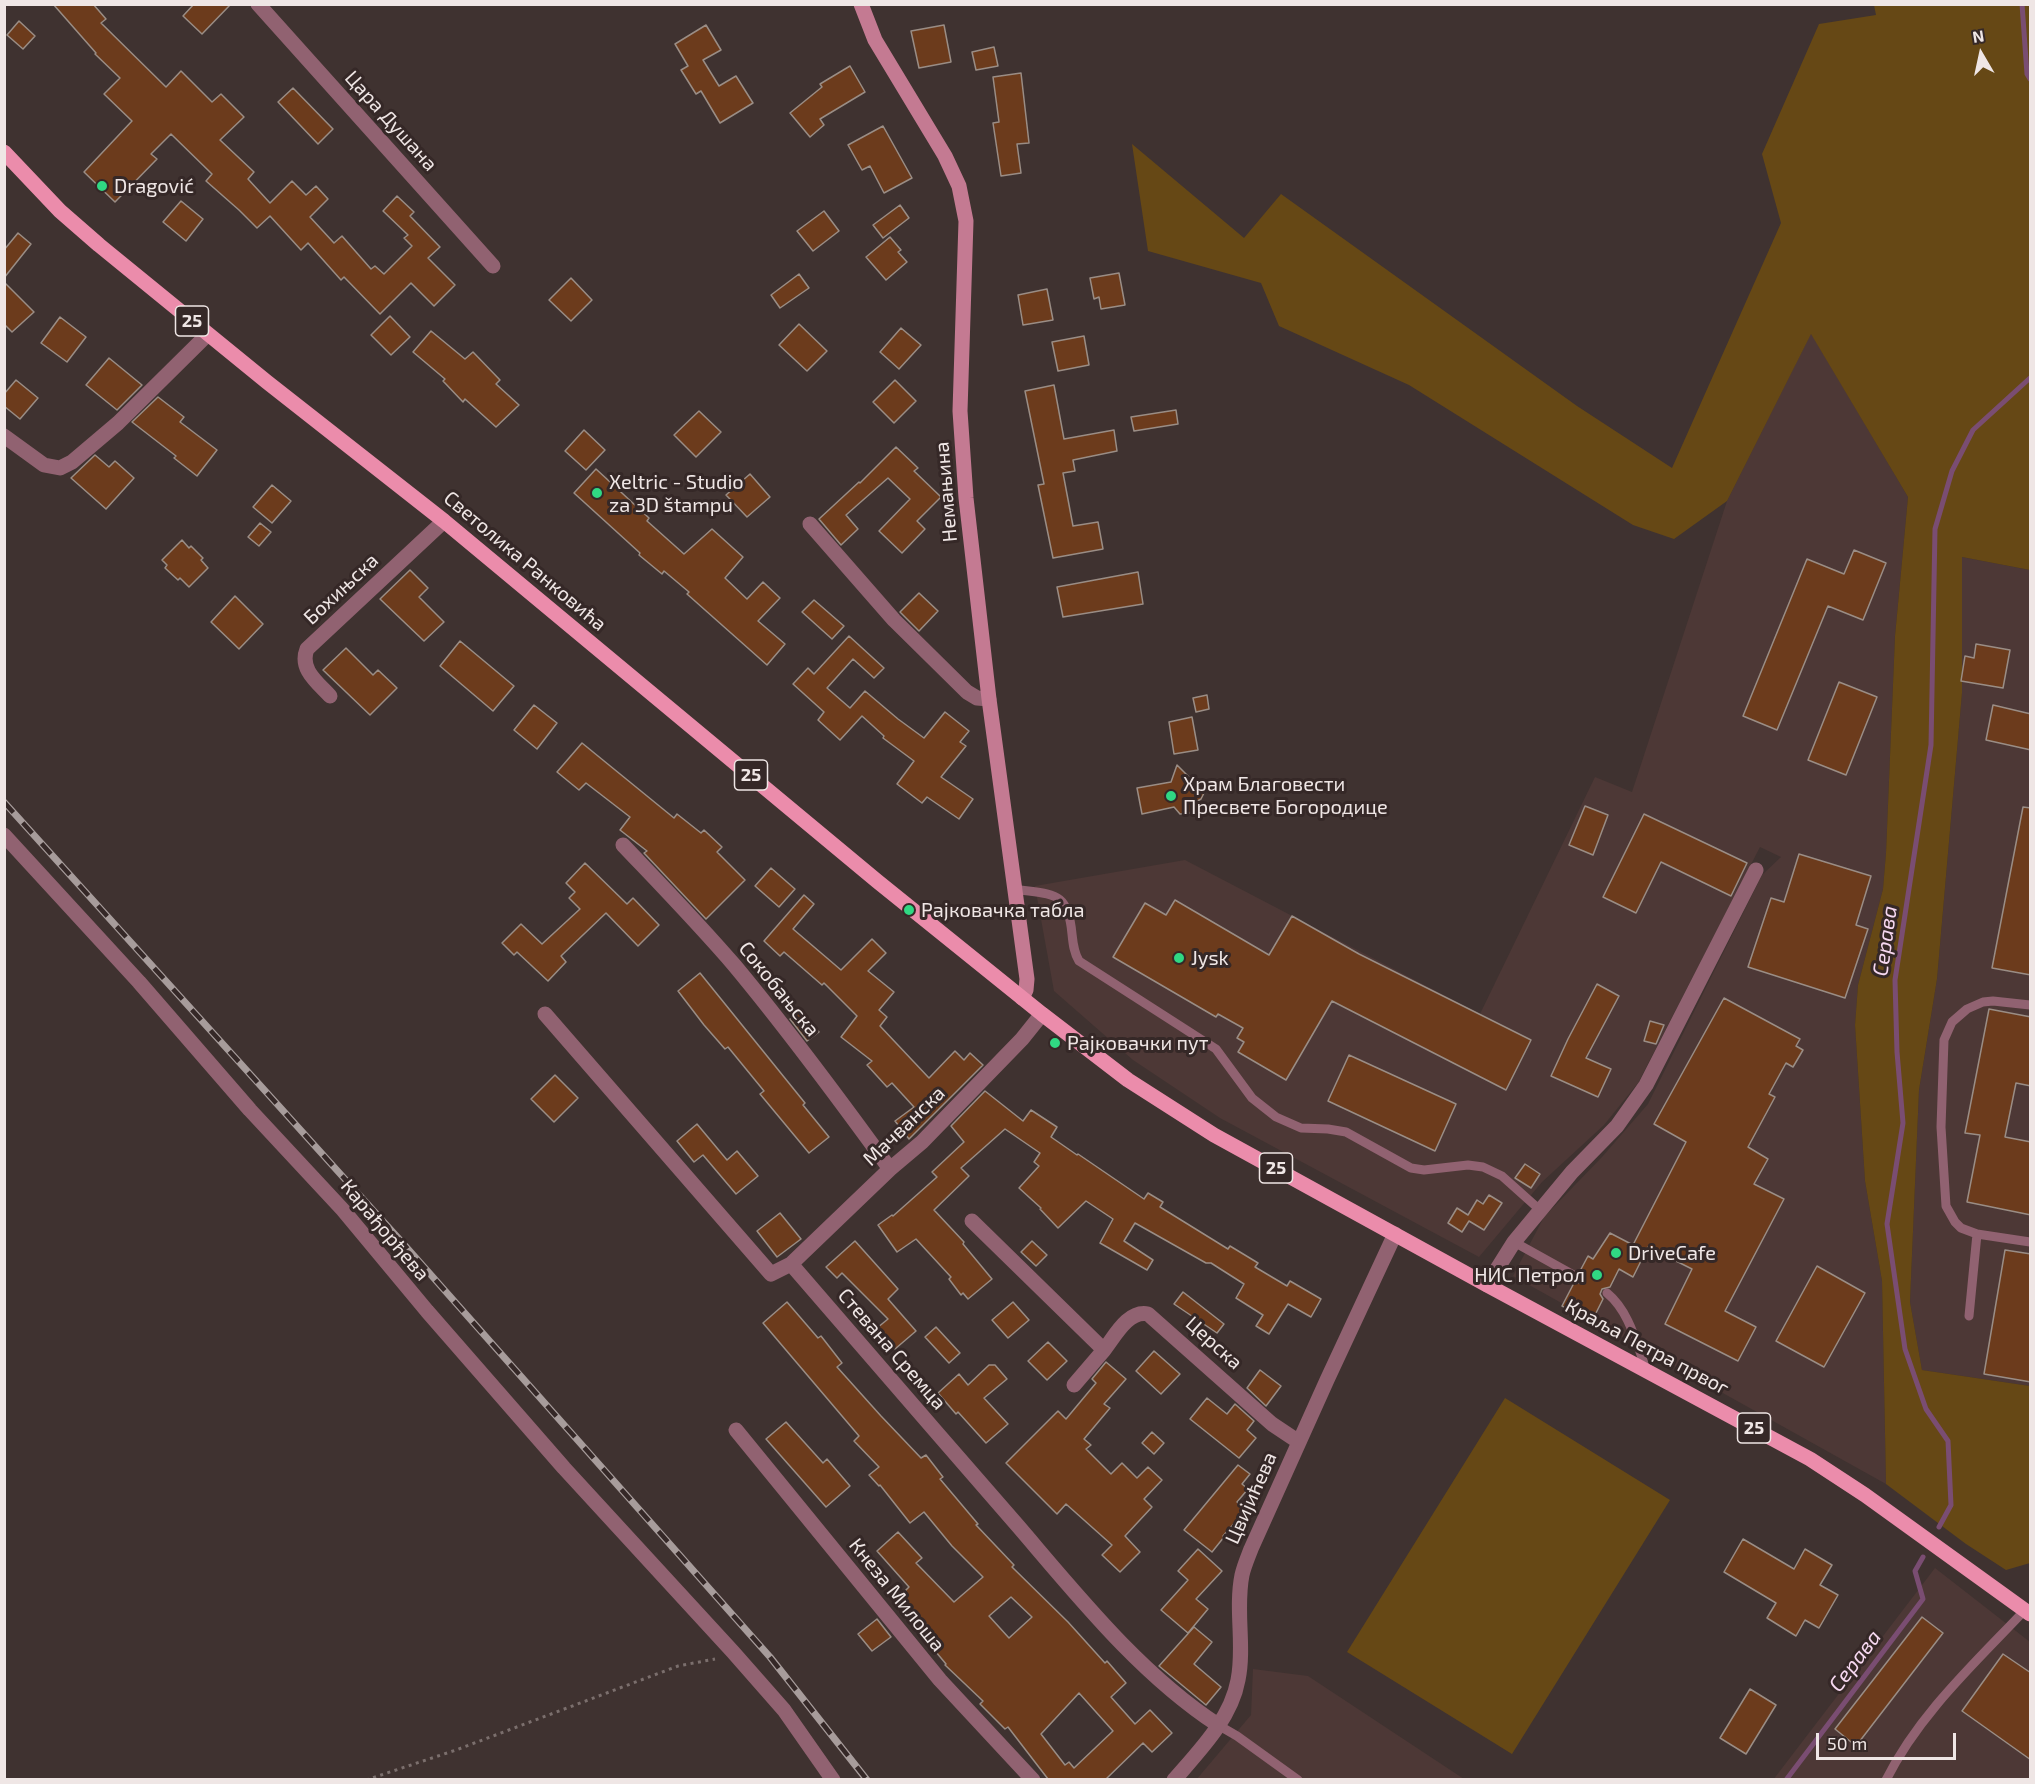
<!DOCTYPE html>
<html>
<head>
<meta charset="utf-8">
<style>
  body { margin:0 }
  #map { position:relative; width:2035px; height:1784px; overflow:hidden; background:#3f3230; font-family:"Exo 2",sans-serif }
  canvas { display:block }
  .frame { position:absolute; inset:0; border:6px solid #efe6e5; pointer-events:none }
  .north { position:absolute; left:1951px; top:24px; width:60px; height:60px; -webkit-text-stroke:4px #352827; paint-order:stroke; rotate:351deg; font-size:16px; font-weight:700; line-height:24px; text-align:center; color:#efe6e5 }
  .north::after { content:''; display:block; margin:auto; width:21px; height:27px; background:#efe6e5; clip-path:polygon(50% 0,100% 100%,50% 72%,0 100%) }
  .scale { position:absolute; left:1816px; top:1733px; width:140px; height:27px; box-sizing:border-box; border:3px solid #efe6e5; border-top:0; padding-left:8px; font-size:18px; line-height:21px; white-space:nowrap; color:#efe6e5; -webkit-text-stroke:4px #352827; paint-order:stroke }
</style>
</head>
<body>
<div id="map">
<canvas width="2035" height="1784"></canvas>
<div class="frame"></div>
<div class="north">N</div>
<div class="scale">50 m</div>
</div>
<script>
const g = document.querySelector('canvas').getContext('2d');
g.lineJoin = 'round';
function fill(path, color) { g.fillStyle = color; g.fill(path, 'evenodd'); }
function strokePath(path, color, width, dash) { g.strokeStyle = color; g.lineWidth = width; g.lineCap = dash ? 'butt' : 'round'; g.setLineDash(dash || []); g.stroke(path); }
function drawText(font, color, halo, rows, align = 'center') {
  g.font = font + ' "Exo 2",sans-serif'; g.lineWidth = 6; g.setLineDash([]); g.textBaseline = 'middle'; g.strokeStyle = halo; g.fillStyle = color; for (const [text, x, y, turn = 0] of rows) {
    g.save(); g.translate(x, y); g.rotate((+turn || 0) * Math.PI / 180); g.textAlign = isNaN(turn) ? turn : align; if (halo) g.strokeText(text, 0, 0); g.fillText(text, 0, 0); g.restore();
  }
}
const built = new Path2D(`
  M1811 333 1908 497 1895 636 1886 853 1883 889 1858 985 1855 1025 1865 1181 1882 1281 1886 1484 1513 1276 1544 1217 1602 1157 1648 1104 1762 875 1781 857 1760 847 1638 1083 1604 1125 1542 1182 1479 1257 1220 1118 1133 1060 1054 991 1035 886 1185 860 1480 1014 1595 777 1632 792 1727 501Z
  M1962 557 2030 570V1386L1922 1370 1910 1302 1919 1090 1937 979 1962 693Z
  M1935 1568 2030 1642V1779L1773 1780Z
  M1253 1669 1308 1676 1464 1779 1196 1780 1251 1715Z`);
const green = new Path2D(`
  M1874 5H2030V570L1962 557V693L1937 979 1919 1090 1910 1302 1922 1370 2030 1386V1563L2006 1570 1966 1544 1886 1484 1882 1281 1865 1181 1855 1025 1858 985 1883 889 1886 853 1895 636 1908 497 1811 334 1727 501 1674 539 1633 525 1409 385 1279 326 1261 283 1148 251 1132 144 1244 238 1281 194 1577 406 1672 468 1781 223 1762 154 1819 24 1876 15Z
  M1505 1398 1670 1500 1512 1754 1347 1652Z`);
const stream = new Path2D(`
  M2022 4 2027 74 2030 79
  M1939 1527 1951 1505 1948 1441 1926 1409 1905 1349 1887 1224 1903 1123 1897 1052 1895 980 1931 745 1935 529 1952 471 1973 430 2030 378
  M1786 1780 1923 1599 1915 1571 1923 1557`);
const building = new Path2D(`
  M53 4H93L106 19 101 23 166 87 181 71 212 102 221 94 244 117 220 140 254 172 248 179 270 203 292 181 306 195 316 186 328 199 310 217 334 243 342 236 371 269 375 266 384 274 412 246 404 238 408 235 383 211 397 196 414 212 410 216 440 247 428 258 455 285 434 306 411 283 380 314 344 277 341 280 308 243 301 250 270 216 257 228 239 210 206 181 212 174 171 134 151 154 157 159 115 202 84 172 132 121 104 94 120 78 95 54 96 53Z
  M194 4H231L202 34 183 16Z
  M19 21 35 36 23 49 7 35Z
  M706 25 721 50 703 60 719 86 736 76 753 103 720 123 701 91 696 94 681 70 688 66 675 44Z
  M944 25 951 62 919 68 911 31Z
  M994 47 998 66 976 70 972 52Z
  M850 66 865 92 820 119 824 125 810 137 790 113 822 87 820 84Z
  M1021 73 1029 143 1017 144 1021 173 1001 176 993 123 999 122 993 77Z
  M293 88 333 129 318 144 278 102Z
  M883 126 912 178 884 193 870 166 862 170 848 145Z
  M181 201 203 219 186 241 163 222Z
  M900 205 909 218 883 238 873 225Z
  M824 211 839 231 813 251 797 231Z
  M18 233 31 244 4 278V250Z
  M890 237 901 250 898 252 907 262 886 280 866 257Z
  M1119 273 1125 305 1101 309 1099 297 1094 299 1090 278Z
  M799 274 809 288 780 308 771 295Z
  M571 278 592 300 571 321 549 300Z
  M4 282 34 312 12 332 4 324Z
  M1047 289 1053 320 1023 325 1018 295Z
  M390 316 410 337 391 355 371 335Z
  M60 317 86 337 67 362 41 343Z
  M799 324 827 351 807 371 779 345Z
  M901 328 921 345 899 369 880 352Z
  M431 331 465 359 473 352 500 380 496 384 519 405 496 427 465 399 463 402 443 381 445 379 413 352Z
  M1084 336 1089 365 1058 371 1052 342Z
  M109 358 142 385 117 410 86 385Z
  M16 380 38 398 20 419 4 406V394Z
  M895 380 916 401 894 423 873 402Z
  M1054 385 1064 439 1114 430 1117 451 1073 460 1075 471 1063 473 1073 526 1098 522 1103 549 1053 558 1038 485 1044 484 1025 391Z
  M158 397 184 417 180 422 217 450 197 476 174 458 176 456 132 422Z
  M1176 410 1178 424 1134 431 1131 417Z
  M699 411 721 432 696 457 674 435Z
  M584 430 605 450 586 470 565 451Z
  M896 447 918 468 914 471 941 497 917 521 925 529 902 553 879 531 910 499 888 478 846 515 858 529 841 545 819 519 859 482 860 483Z
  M95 455 109 467 115 461 134 478 106 509 71 478Z
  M596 469 649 518 647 521 684 554 712 529 743 557 725 578 747 599 763 582 780 598 758 621 785 644 767 665 687 594 689 592 664 571 662 574 639 555 640 553 574 493Z
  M750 474 770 497 747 517 726 495Z
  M272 485 291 501 272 523 253 507Z
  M260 523 271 532 259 546 248 537Z
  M182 540 189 548 191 546 203 558 201 560 208 568 189 587 180 578 178 580 165 568 167 565 162 560Z
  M1854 550 1886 563 1863 620 1828 606 1777 730 1743 716 1807 559 1844 574Z
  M410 570 428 588 419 597 444 622 424 641 380 599Z
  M1138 572 1143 604 1063 617 1057 587Z
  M919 593 938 611 919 631 900 612Z
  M235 596 263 624 239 649 211 622Z
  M814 600 844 626 832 639 802 612Z
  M849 636 884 668 874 678 853 659 827 688 850 708 865 691 898 719 924 738 945 712 969 731 960 742 966 746 941 777 973 799 959 819 927 797 922 803 897 784 914 761 883 738 884 736 862 716 840 740 818 720 824 712 793 684 808 668 814 674Z
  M460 641 514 686 493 711 440 666Z
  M1976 644 2010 650 2003 688 1961 681 1965 656 1974 658Z
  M346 648 373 675 378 670 397 688 370 715 323 670Z
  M1839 682 1877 697 1846 775 1808 760Z
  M1207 695 1209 709 1196 712 1193 698Z
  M534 705 557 723 537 749 514 730Z
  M1993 705 2031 714V750L1986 740Z
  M1192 717 1198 750 1174 754 1169 722Z
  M582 743 674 818 677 814 701 833 704 830 722 847 717 852 745 880 706 919 644 853 647 851 620 830 630 817 586 783 579 790 557 772Z
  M1177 765 1190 778 1202 784 1204 793 1201 799 1194 803 1190 813 1180 814 1174 807 1142 814 1137 788 1171 782Z
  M1585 806 1608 815 1593 855 1569 845Z
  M2023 807 2031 808V975L1992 968Z
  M1644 814 1747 863 1731 896 1661 862 1636 913 1603 897Z
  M1799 854 1871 876 1856 925 1868 929 1845 998 1748 967 1771 898 1784 902Z
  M585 863 627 904 633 898 659 925 638 946 606 913 561 956 566 962 548 981 517 952 514 955 502 943 521 924 542 944 580 909 569 898 575 892 566 883Z
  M771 868 795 889 779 907 755 886Z
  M804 895 814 904 793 929 841 970 872 939 886 953 868 971 894 992 879 1010 887 1017 880 1026 929 1078 955 1051 964 1060 970 1053 983 1065 909 1139 895 1121 914 1107 892 1083 887 1087 867 1065 872 1061 841 1037 857 1016 824 983 822 985 784 952 780 956 764 941Z
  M1175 900 1269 955 1292 916 1359 954 1531 1040 1506 1090 1332 1001 1286 1080 1238 1052 1244 1042 1237 1038 1243 1028 1218 1014 1216 1017 1113 957 1145 903 1166 915Z
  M700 973 805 1103 803 1105 829 1137 809 1153 760 1094 764 1091 728 1047 725 1049 704 1025 678 991Z
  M1597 984 1619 996 1586 1058 1611 1069 1598 1097 1551 1076 1568 1039Z
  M1724 998 1800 1039 1796 1046 1803 1050 1793 1067 1786 1063 1769 1094 1775 1097 1748 1147 1768 1159 1754 1184 1784 1199 1725 1311 1756 1327 1738 1361 1665 1324 1692 1269 1648 1247 1633 1277 1619 1269 1610 1287 1602 1289 1600 1294 1603 1299 1592 1321 1562 1306 1574 1283H1580L1583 1280V1274L1580 1271 1588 1256 1593 1259 1610 1233 1633 1245 1686 1142 1654 1124Z
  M1989 1009 2031 1017V1086L2016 1083 2005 1137 2031 1142V1215L1967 1202 1980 1135 1965 1133Z
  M802 1010 819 1032 807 1041 790 1019Z
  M1650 1021 1664 1025 1656 1044 1644 1041Z
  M1349 1055 1456 1104 1435 1151 1328 1101Z
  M555 1075 578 1098 554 1122 531 1099Z
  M985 1091 1023 1121 1031 1110 1057 1127 1051 1137 1077 1155 1078 1154 1144 1199 1148 1193 1163 1202 1160 1207 1228 1249 1230 1246 1258 1263 1255 1267 1287 1286 1290 1281 1321 1299 1311 1317 1288 1304 1269 1334 1256 1326 1263 1315 1236 1298 1244 1284 1211 1263H1206L1135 1223 1124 1241 1153 1260 1147 1270 1100 1243 1113 1219 1086 1201 1058 1228 1040 1209 1041 1208 1019 1188 1039 1166 1034 1162 1040 1153 1005 1129 961 1168 969 1176 934 1210 964 1242 963 1244 992 1279 968 1299 963 1293 961 1295 949 1279 951 1277 916 1239 897 1252 878 1225 892 1215 893 1216 937 1177 932 1172 964 1142 951 1126Z
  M697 1124 727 1160 737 1151 758 1176 736 1194 703 1155 694 1162 677 1141Z
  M1525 1164 1540 1174 1531 1188 1515 1178Z
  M1489 1195 1502 1203 1484 1230 1469 1221 1462 1232 1448 1223 1457 1208 1468 1215 1477 1200 1483 1204Z
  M780 1213 801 1239 777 1257 757 1231Z
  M855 1241 898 1289 888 1299 916 1331 895 1349 877 1328 888 1319 842 1273 837 1278 826 1267Z
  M1032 1241 1047 1255 1036 1266 1021 1252Z
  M2005 1250 2031 1254V1382L1984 1374Z
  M1817 1266 1865 1293 1824 1367 1776 1341Z
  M1183 1292 1224 1324 1217 1333 1174 1304Z
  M787 1302 818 1338 821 1336 842 1363 837 1367 881 1416 921 1458 926 1455 943 1477 940 1479 978 1524 976 1525 1014 1565 1012 1567 1068 1622 1105 1663 1107 1661 1126 1683 1111 1697 1135 1724 1150 1710 1172 1733 1152 1752 1143 1743 1106 1779H1048L1008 1727 1005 1729 980 1704 983 1701 945 1665 946 1664 921 1634 929 1627 900 1596 909 1587 877 1551 898 1532 922 1558 916 1563 954 1602 983 1577 952 1546 924 1512 910 1523 880 1485 879 1486 869 1475 879 1467 854 1441 859 1436 763 1323ZM1011 1597 1032 1617 1009 1638 989 1616ZM1079 1693 1113 1731 1074 1768 1069 1762 1065 1765 1041 1734Z
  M1013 1302 1029 1320 1008 1338 992 1320Z
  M936 1327 960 1353 949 1363 925 1337Z
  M1048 1342 1067 1361 1047 1380 1028 1361Z
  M1154 1351 1180 1374 1161 1394 1136 1371Z
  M1106 1362 1126 1379 1104 1404 1110 1408 1084 1439 1091 1445 1086 1449 1111 1474 1122 1463 1137 1478 1148 1467 1162 1480 1144 1499 1152 1507 1125 1536 1140 1552 1120 1572 1102 1555 1112 1545 1066 1504 1057 1514 1006 1463 1058 1411 1066 1419 1096 1383 1092 1379Z
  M989 1365H995L1007 1379 984 1398 1008 1424 986 1443 958 1412 956 1414 938 1393 959 1374 968 1385Z
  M1260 1370 1281 1386 1266 1406 1247 1388Z
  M1207 1398 1227 1414 1235 1404 1254 1421 1247 1430 1256 1438 1239 1458 1190 1419Z
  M786 1422 823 1463 827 1459 850 1486 826 1507 766 1439Z
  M1152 1432 1164 1443 1154 1454 1142 1443Z
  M1238 1465 1250 1474 1242 1484 1248 1489 1237 1502 1246 1510 1223 1536 1224 1537 1212 1552 1184 1530Z
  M1743 1539 1794 1569 1805 1549 1832 1565 1820 1585 1838 1595 1819 1628 1805 1620 1796 1636 1767 1618 1776 1603 1724 1572Z
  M1198 1549 1222 1571 1196 1599 1208 1609 1188 1633 1161 1610 1188 1580 1178 1571Z
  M1922 1617 1943 1633 1856 1746 1835 1729Z
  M877 1619 891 1637 872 1651 858 1634Z
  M1194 1627 1212 1642 1194 1664 1221 1687 1206 1705 1159 1666Z
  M2003 1654 2031 1673V1760L1962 1711Z
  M1750 1689 1776 1705 1746 1754 1720 1738Z`);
const path = new Path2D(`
  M366 1780 456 1750 678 1666 715 1659`);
const lane = new Path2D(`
  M1014 889C1053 895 1068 890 1072 934 1073 944 1074 953 1079 961L1216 1049 1252 1098 1276 1117 1301 1128 1328 1129 1346 1132 1411 1168 1424 1170 1468 1165 1483 1167 1502 1176 1540 1210
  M2030 1005 1993 1001 1983 1002 1967 1009 1952 1022 1944 1040 1941 1127 1946 1206 1955 1222 1961 1228 1977 1234 2030 1242
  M1514 1242 1577 1277
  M1607 1293C1629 1311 1636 1342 1646 1369
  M1969 1316 1977 1234
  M1218 1725 1237 1736 1298 1780
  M1886 1780C1919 1714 1975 1663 2025 1610`);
const street = new Path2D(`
  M258 4 493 266
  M4 436 44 465 60 468 72 462 118 423 207 335
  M810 524 894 620 967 692 977 698 989 699
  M330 696C317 682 299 669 307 649L444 521
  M4 835 139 982 250 1110 343 1210 427 1311 564 1468 733 1652 784 1710 833 1780
  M623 845C661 885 699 924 735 966 789 1031 840 1100 890 1169
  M545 1014 771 1274 791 1264 890 1169 922 1142 1022 1039 1042 1014
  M972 1221 1104 1350C1115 1336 1128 1310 1148 1314L1272 1424 1299 1442
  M791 1264C866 1351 942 1439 1018 1526 1078 1596 1140 1674 1218 1725
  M1487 1285 1514 1242 1572 1172 1617 1126 1646 1085 1756 870
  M1074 1385 1104 1350
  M736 1430 940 1680 1033 1780
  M1174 1780C1199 1751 1231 1719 1238 1680 1245 1646 1235 1610 1242 1575 1244 1566 1248 1557 1251 1549L1327 1380 1395 1234`);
const secondary = new Path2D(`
  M861 4 875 40 945 156 959 186 966 221 960 411 966 498 989 699 1027 979 1026 990 1022 998`);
const primary = new Path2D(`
  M4 152 60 211 99 245 267 382 444 521 877 881 1042 1014 1128 1080 1214 1135 1487 1285 1810 1459 1865 1495 2030 1614`);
const rail = new Path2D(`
  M4 802 400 1240 770 1657 867 1780`);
const markers = [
  [102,186,6,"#30d883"],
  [597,493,6,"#30d883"],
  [1171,796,6,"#30d883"],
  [909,910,6,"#30d883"],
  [1179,958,6,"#30d883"],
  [1055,1043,6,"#30d883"],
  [1616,1253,6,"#30d883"],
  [1597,1275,6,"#30d883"]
];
const shields = [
  [192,321,33],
  [751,775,33],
  [1276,1168,33],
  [1754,1428,33]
];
const shieldNames = [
  ["25",192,321],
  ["25",751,775],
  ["25",1276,1168],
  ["25",1754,1428]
];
const streetNames = [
  ["Цара Душана",391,121,48],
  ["Немањина",946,492,-95],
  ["Светолика Ранковића",525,561,40],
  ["Бохињска",341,589,-43],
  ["Сокобањска",779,989,51],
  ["Мачванска",904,1126,-44],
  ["Карађорђева",385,1230,50],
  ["Церска",1214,1343,42],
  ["Краља Петра првог",1647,1347,28],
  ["Стевана Сремца",892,1349,49],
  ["Цвијићева",1251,1498,-66],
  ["Кнеза Милоша",897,1595,51]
];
const poiNames = [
  ["Dragović",114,186],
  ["Xeltric - Studio",609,482],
  ["za 3D štampu",609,505],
  ["Храм Благовести",1183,784],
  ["Пресвете Богородице",1183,807],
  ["Рајковачка табла",921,910],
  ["Jysk",1191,958],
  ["Рајковачки пут",1067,1043],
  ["DriveCafe",1628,1253],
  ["НИС Петрол",1585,1275,"right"]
];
const waterNames = [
  ["Серава",1885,941,-82],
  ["Серава",1855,1661,-53]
];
fill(built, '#4d3836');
fill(green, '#664815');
strokePath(stream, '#7a4d72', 5);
fill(building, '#6c3b1c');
strokePath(building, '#9a8d85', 1.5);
strokePath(path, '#7b6f6d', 3, [3, 4.5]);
strokePath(lane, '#916271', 9);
strokePath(street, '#916271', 15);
strokePath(secondary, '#c47a92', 15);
strokePath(primary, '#eb8cab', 15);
strokePath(rail, '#a79c9b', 7);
strokePath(rail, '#352827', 4.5, [14]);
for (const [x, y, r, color] of markers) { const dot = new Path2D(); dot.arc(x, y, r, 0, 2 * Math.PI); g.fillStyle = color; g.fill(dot); strokePath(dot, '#352827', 2); }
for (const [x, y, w] of shields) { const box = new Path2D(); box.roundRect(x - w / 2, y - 15, w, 30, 4.5); g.fillStyle = '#352827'; g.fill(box); strokePath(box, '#efe6e5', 1.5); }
drawText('bold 18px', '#efe6e5', null, shieldNames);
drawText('20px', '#efe6e5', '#352827', streetNames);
drawText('20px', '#efe6e5', '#352827', poiNames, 'left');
drawText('italic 21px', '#f6d8f0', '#352827', waterNames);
</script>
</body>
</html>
